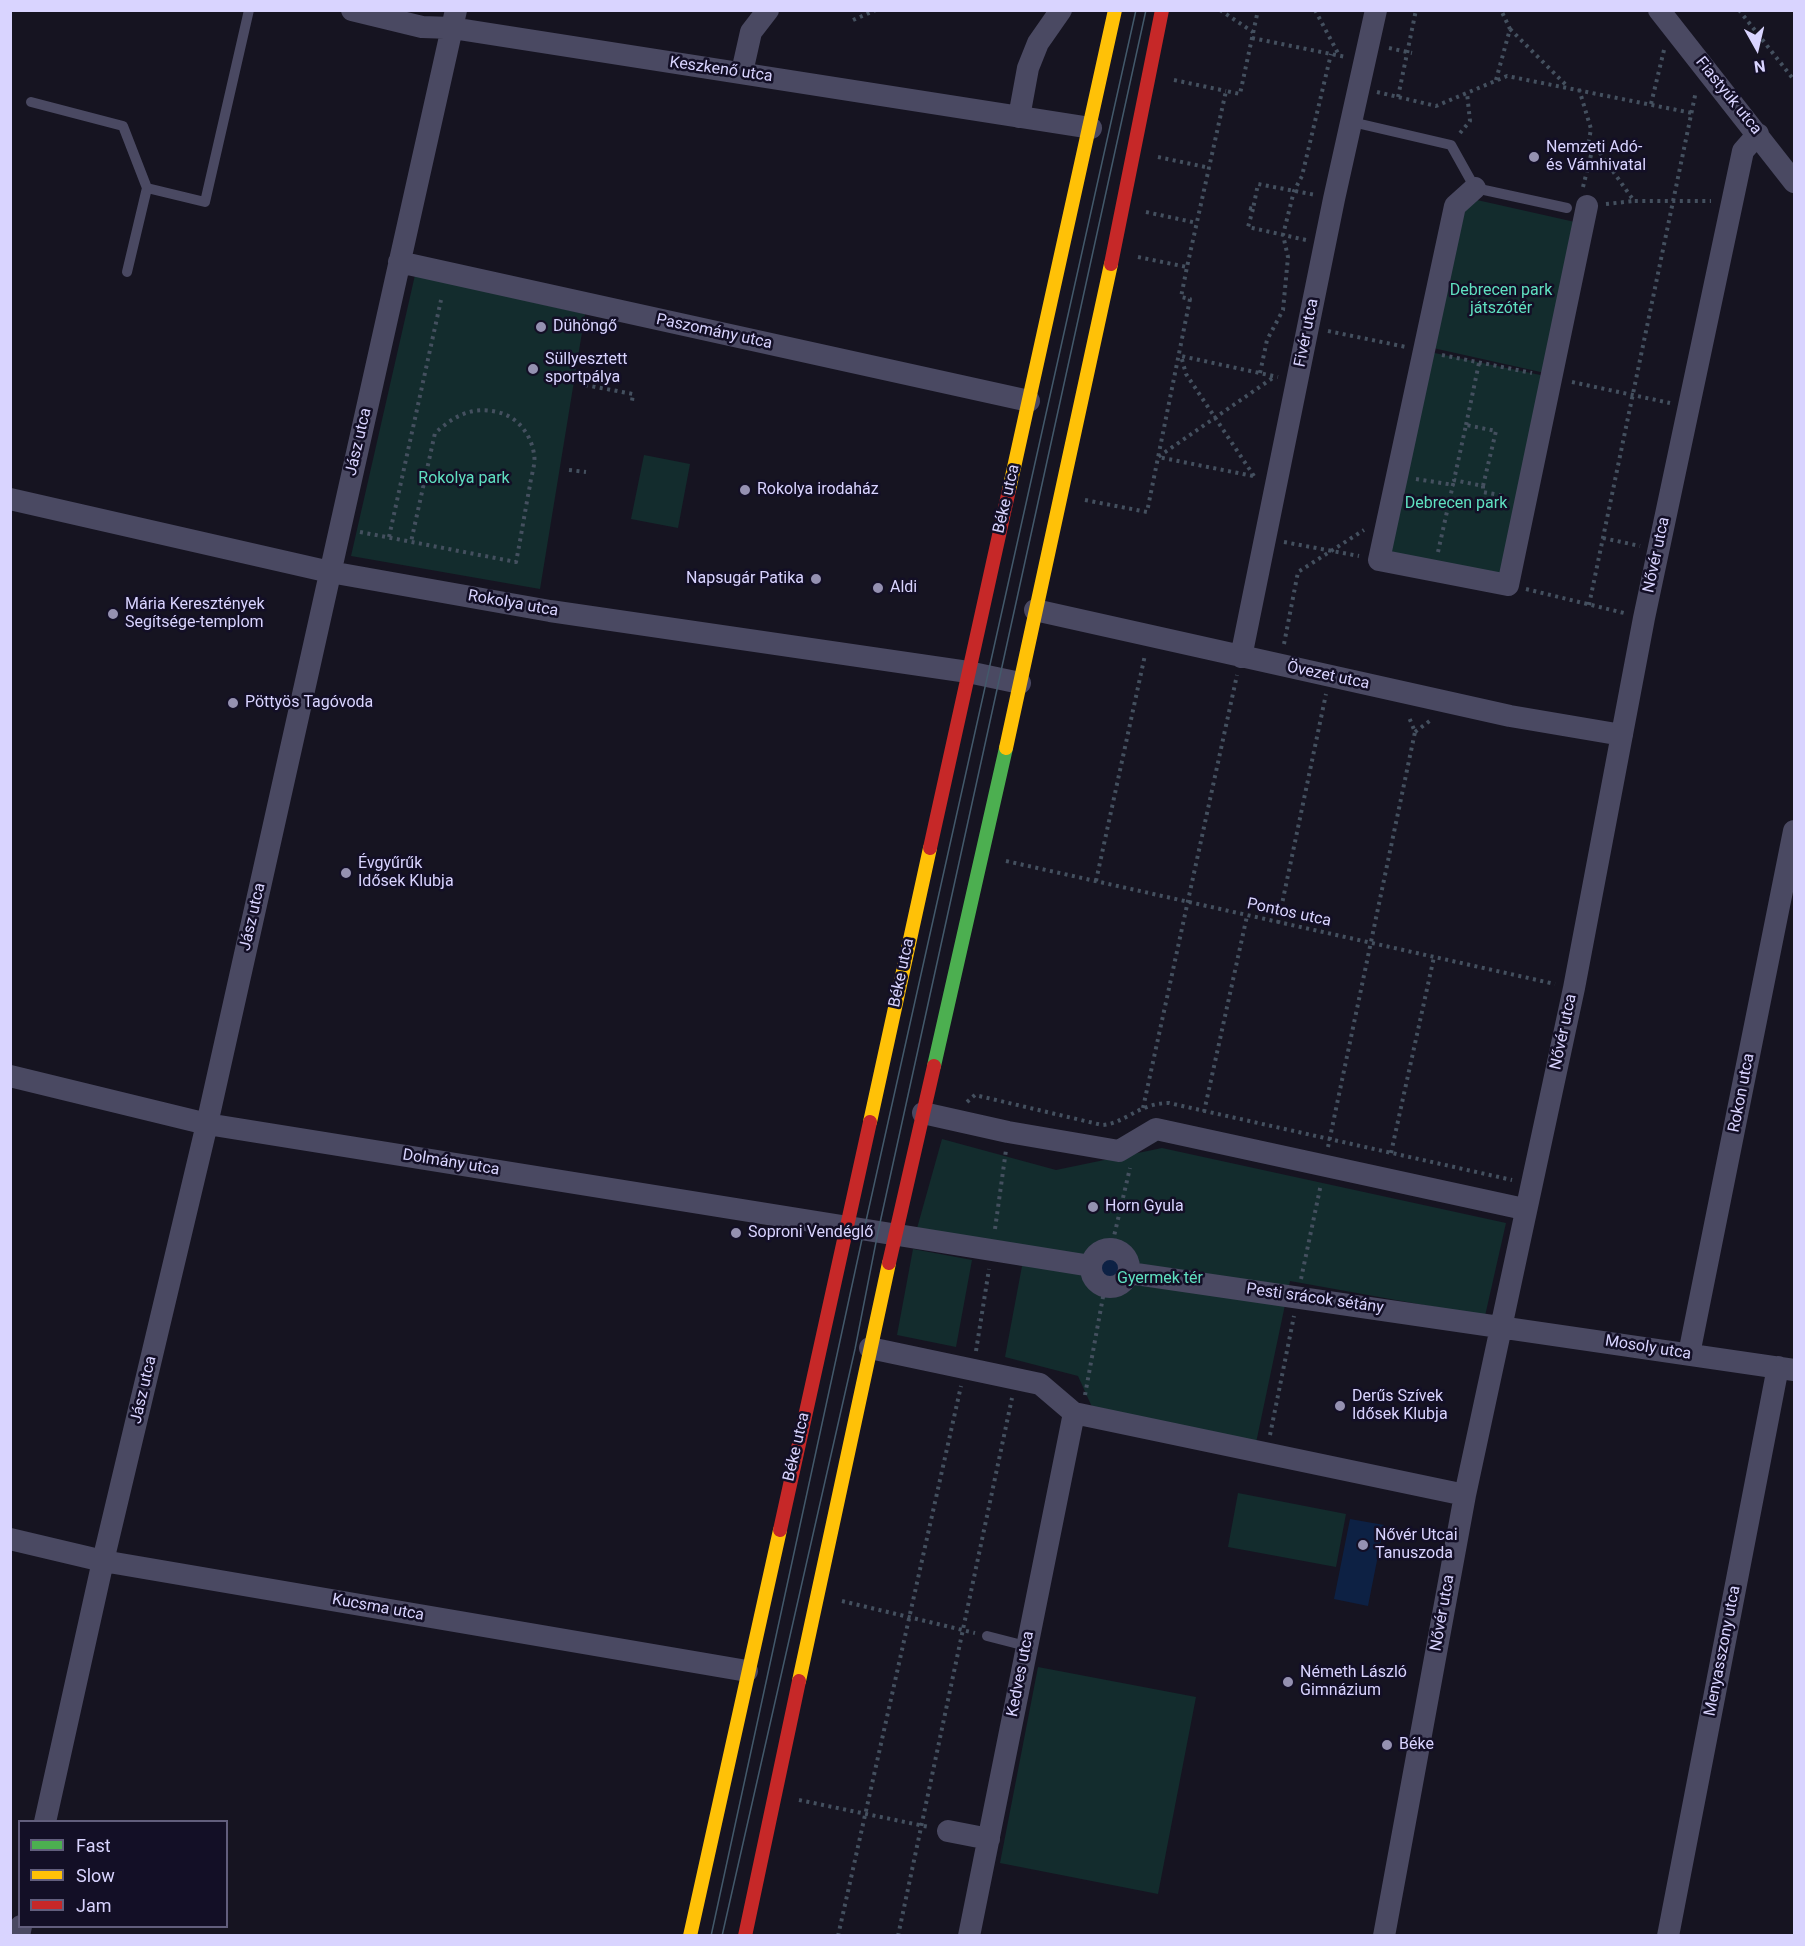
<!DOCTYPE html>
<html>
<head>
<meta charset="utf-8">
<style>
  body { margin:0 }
  #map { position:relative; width:1805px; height:1946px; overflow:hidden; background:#161421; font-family:Roboto,sans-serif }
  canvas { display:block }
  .frame { position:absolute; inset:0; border:12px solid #d9d4ff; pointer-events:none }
  .legend { position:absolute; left:18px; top:1820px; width:210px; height:108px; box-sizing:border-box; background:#130f26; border:2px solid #625e7d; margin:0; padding:8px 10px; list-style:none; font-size:18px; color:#d9d4ff }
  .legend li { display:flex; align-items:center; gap:12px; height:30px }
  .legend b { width:30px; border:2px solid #625e7d }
  .north { position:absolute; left:1727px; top:18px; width:60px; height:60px; -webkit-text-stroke:4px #130f26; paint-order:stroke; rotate:172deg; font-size:16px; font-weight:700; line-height:24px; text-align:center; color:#d9d4ff }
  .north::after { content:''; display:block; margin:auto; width:21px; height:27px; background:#d9d4ff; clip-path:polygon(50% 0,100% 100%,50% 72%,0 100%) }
</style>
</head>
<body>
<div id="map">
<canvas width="1805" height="1946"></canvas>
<div class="frame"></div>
<ul class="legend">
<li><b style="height:8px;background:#4caf50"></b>Fast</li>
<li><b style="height:8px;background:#ffc107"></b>Slow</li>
<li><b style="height:8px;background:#c62828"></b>Jam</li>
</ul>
<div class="north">N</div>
</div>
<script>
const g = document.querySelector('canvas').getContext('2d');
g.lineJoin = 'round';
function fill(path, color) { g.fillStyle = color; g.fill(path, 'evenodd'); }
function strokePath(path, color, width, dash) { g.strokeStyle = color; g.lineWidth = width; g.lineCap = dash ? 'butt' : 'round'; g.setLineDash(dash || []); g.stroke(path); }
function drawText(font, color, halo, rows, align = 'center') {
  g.font = font + ' Roboto,sans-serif'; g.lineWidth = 5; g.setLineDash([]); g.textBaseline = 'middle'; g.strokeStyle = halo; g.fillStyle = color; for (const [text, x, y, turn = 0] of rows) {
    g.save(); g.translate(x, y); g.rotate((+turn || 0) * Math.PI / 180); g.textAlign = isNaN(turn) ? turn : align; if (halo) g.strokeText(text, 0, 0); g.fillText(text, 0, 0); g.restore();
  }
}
const green = new Path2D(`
  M1477 200 1575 222 1545 373 1433 348 1462 211Z
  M415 275 585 314 540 589 351 556Z
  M1425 351 1550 377 1508 585 1379 560Z
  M644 455 690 464 678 528 631 519Z
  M942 1139 1056 1170 1162 1148 1506 1223 1485 1316 1290 1281 1256 1443 1092 1407 1078 1376 1005 1357 1022 1266 914 1239Z
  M913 1249 972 1260 956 1347 897 1335Z
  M1238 1493 1346 1514 1336 1567 1228 1547Z
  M1038 1667 1196 1697 1158 1894 1000 1863Z`);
const water = new Path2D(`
  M1095 1268a15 15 0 1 1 30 0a15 15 0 1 1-30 0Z
  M1350 1519 1384 1525 1368 1606 1334 1599Z`);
const path = new Path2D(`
  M895 10H902
  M1220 10 1253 32
  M1315 10 1339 55
  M1739 10 1794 80
  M853 20 876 10
  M1510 29 1567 86
  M1252 38 1346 57
  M1389 48 1412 53
  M1174 80 1226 91
  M1496 80 1510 29 1501 10
  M1579 89 1591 129 1587 151H1592
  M1377 92 1436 106 1507 76 1692 113
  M1398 97 1416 10
  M1651 104 1664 50
  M1460 133 1470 121 1467 93
  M1158 157 1210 168
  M1583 187 1592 151 1600 153 1634 201H1711
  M1606 204 1634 201
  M1249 208 1253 209 1258 184 1316 195
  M1253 209 1248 227 1306 240
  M1146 212 1197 223
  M1138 257 1187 267
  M1328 331 1406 347
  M1442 355 1532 373
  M1260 373 1267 340 1283 310 1288 257 1283 235 1294 191 1302 176 1331 54
  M1572 382 1670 403
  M585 385 633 394 632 401
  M1466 425 1479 363
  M569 470 586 472
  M1253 476 1158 457 1274 377
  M1254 476 1186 374 1181 356 1278 377
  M1416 479 1454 485
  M1483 486 1496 431 1466 425 1454 480 1483 486V492L1505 496
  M1085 500 1147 512 1190 299 1181 297 1187 267 1226 91 1240 94 1258 10
  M360 532 516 562C521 537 525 511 530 485 531 476 536 463 534 454 531 434 517 416 497 412 472 406 454 416 435 433L411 542
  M389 537 441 300
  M1603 538 1640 546
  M1284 542 1359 556
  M1438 552 1454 480
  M1526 589 1624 613
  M1589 605 1696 91
  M1284 644 1298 572 1364 530
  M1415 732 1431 720
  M1006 861 1555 984
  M1096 881 1145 655
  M1278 923 1326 694
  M967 1102 975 1095 1102 1125C1124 1124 1139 1103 1169 1103L1512 1180
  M1143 1108 1237 675
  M1204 1112 1247 916
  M1328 1147 1415 732 1408 715
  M1391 1153 1434 957
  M995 1229 1006 1150
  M1111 1249 1130 1168
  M1301 1279 1321 1184
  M976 1351 989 1269
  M1085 1395 1105 1286
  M1270 1435 1294 1316
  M842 1601 975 1633
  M799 1800 929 1827
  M838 1936 961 1386
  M898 1936 1012 1398`);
const lane = new Path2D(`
  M31 102 123 126 147 188
  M1352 122 1451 145 1475 188 1567 208
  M127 272 147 188 205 202 249 10
  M987 1636 1026 1646`);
const street = new Path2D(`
  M352 10 422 27 452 28 1091 128
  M1659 10 1794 182
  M742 72 751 32 768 10
  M1019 117 1028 68 1038 43 1061 10
  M1475 188 1455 206 1379 560 1508 585 1587 206
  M399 262 1029 401
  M10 499 330 572 550 611 968 672 1020 683
  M1035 610 1510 716 1622 735
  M1241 657 1334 199 1376 10
  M10 1076 207 1124 1091 1266
  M923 1113 1008 1132 1119 1151 1156 1129 1524 1209
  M1091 1268a19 19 0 1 1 38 0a19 19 0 1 1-38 0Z
  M1129 1273 1794 1370
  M870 1348 1040 1384 1074 1413 1465 1495
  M1689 1354 1794 831
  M10 1539 103 1561 747 1671
  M45 1822 103 1561 207 1124 456 10
  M948 1831 989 1839
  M19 1936 21 1926
  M969 1936 1074 1413
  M1384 1936 1465 1495 1574 988 1644 618 1743 151 1758 134
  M1668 1936 1778 1367`);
const fast = new Path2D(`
  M934 1066 1006 748`);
const slow = new Path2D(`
  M1009 490 1115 10
  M1006 748 1111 264
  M870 1122 930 848
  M799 1681 889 1263
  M690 1936 780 1530`);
const jam = new Path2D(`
  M1111 264 1162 10
  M930 848 1009 490
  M889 1263 934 1066
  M780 1530 870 1122
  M745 1936 799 1681`);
const tram = new Path2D(`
  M711 1936 864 1230 1136 10
  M722 1936 855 1349 878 1232 1146 10`);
const markers = [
  [1534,157,6,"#9591b1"],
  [541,327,6,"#9591b1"],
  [533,369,6,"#9591b1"],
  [745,490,6,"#9591b1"],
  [816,579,6,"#9591b1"],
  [878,588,6,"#9591b1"],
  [113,614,6,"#9591b1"],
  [233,703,6,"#9591b1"],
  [346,873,6,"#9591b1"],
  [1093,1207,6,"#9591b1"],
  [736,1233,6,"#9591b1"],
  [1340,1406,6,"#9591b1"],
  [1363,1545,6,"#9591b1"],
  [1288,1682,6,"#9591b1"],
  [1387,1745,6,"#9591b1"]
];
const streetNames = [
  ["Keszkenő utca",721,70,8],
  ["Fiastyúk utca",1728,96,51],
  ["Paszomány utca",714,332,12],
  ["Fivér utca",1307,333,-79],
  ["Jász utca",359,442,-77],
  ["Béke utca",1007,499,-77],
  ["Nővér utca",1657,555,-78],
  ["Rokolya utca",513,604,10],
  ["Övezet utca",1328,676,12],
  ["Pontos utca",1289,913,12],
  ["Jász utca",253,917,-77],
  ["Béke utca",902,973,-78],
  ["Nővér utca",1564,1032,-78],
  ["Rokon utca",1742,1093,-79],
  ["Dolmány utca",451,1163,9],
  ["Pesti srácok sétány",1315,1299,8],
  ["Mosoly utca",1648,1348,9],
  ["Jász utca",144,1390,-77],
  ["Béke utca",797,1447,-77],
  ["Kucsma utca",378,1608,10],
  ["Nővér utca",1443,1613,-80],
  ["Menyasszony utca",1723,1651,-79],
  ["Kedves utca",1021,1674,-79]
];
const poiNames = [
  ["Nemzeti Adó-",1546,148],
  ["és Vámhivatal",1546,166],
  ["Dühöngő",553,327],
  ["Süllyesztett",545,360],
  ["sportpálya",545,378],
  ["Rokolya irodaház",757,490],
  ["Napsugár Patika",804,579,"right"],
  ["Aldi",890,588],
  ["Mária Keresztények",125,605],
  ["Segítsége-templom",125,623],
  ["Pöttyös Tagóvoda",245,703],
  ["Évgyűrűk",358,864],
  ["Idősek Klubja",358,882],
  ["Horn Gyula",1105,1207],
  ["Soproni Vendéglő",748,1233],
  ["Derűs Szívek",1352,1397],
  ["Idősek Klubja",1352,1415],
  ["Nővér Utcai",1375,1536],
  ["Tanuszoda",1375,1554],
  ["Németh László",1300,1673],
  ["Gimnázium",1300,1691],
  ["Béke",1399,1745]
];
const parkNames = [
  ["Debrecen park",1501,291],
  ["játszótér",1501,309],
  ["Rokolya park",464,479],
  ["Debrecen park",1456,504],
  ["Gyermek tér",1160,1279]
];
fill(green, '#132c2d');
fill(water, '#0d2144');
strokePath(path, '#44505f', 4, [3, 4.5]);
strokePath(lane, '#4a4962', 10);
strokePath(street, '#4a4962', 22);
strokePath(fast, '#4caf50', 14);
strokePath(slow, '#ffc107', 14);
strokePath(jam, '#c62828', 14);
strokePath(tram, '#43596b', 1.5);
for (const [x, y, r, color] of markers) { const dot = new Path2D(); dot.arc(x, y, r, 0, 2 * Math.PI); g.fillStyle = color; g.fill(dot); strokePath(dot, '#130f26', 2); }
drawText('16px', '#d9d4ff', '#130f26', streetNames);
drawText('16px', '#d9d4ff', '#130f26', poiNames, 'left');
drawText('16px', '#5fe0c0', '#130f26', parkNames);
</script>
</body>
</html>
